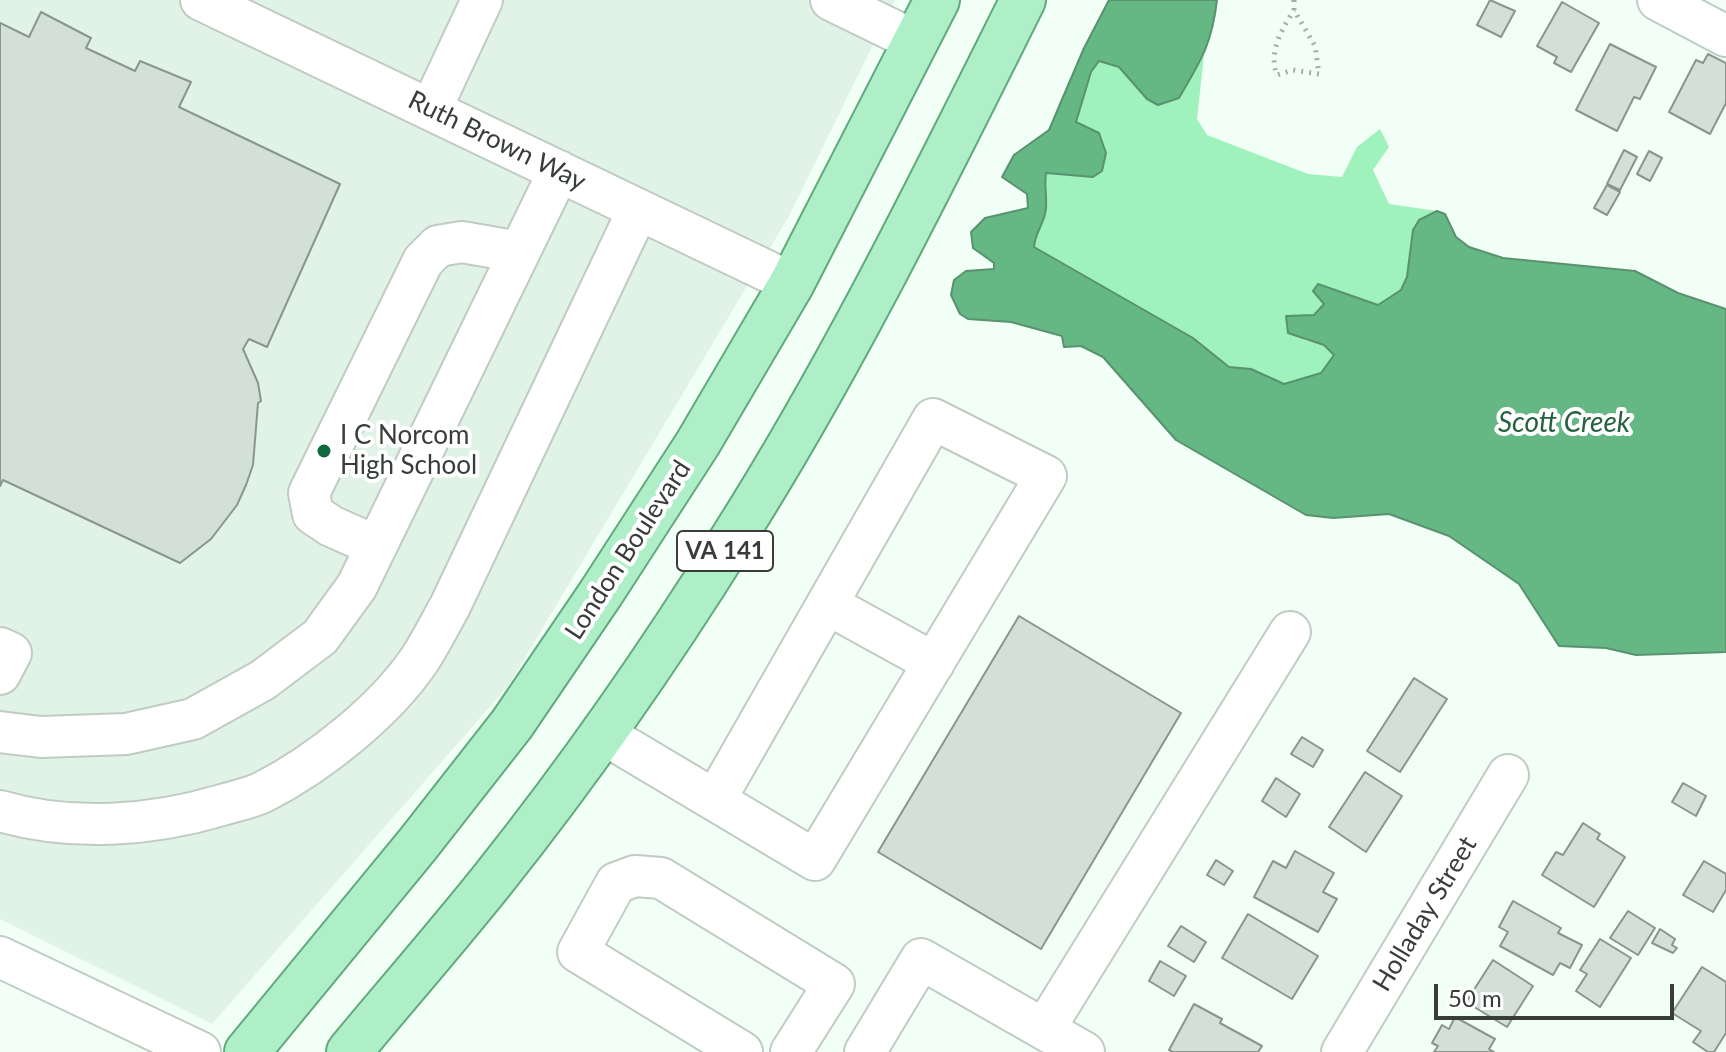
<!DOCTYPE html>
<html>
<head>
<meta charset="utf-8">
<style>
  body { margin:0 }
  #map { position:relative; width:1726px; height:1052px; overflow:hidden; background:#f2fff6; font-family:Lato,sans-serif }
  canvas { display:block }
  .scale { position:absolute; left:1434px; top:984px; width:240px; height:36px; box-sizing:border-box; border:4px solid #383d3a; border-top:0; padding-left:10px; font-size:24px; line-height:28px; white-space:nowrap; color:#383d3a; -webkit-text-stroke:6px #fff; paint-order:stroke }
</style>
</head>
<body>
<div id="map">
<canvas width="1726" height="1052"></canvas>
<div class="scale">50 m</div>
</div>
<script>
const g = document.querySelector('canvas').getContext('2d');
g.lineJoin = 'round';
function fill(path, color) { g.fillStyle = color; g.fill(path, 'evenodd'); }
function strokePath(path, color, width, dash) { g.strokeStyle = color; g.lineWidth = width; g.lineCap = dash ? 'butt' : 'round'; g.setLineDash(dash || []); g.stroke(path); }
function drawText(font, color, halo, rows, align = 'center') {
  g.font = font + ' Lato,sans-serif'; g.lineWidth = 8; g.setLineDash([]); g.textBaseline = 'middle'; g.strokeStyle = halo; g.fillStyle = color; for (const [text, x, y, turn = 0] of rows) {
    g.save(); g.translate(x, y); g.rotate((+turn || 0) * Math.PI / 180); g.textAlign = isNaN(turn) ? turn : align; if (halo) g.strokeText(text, 0, 0); g.fillText(text, 0, 0); g.restore();
  }
}
const built = new Path2D(`
  M0 0H895L789 216 508 686 212 1024 0 919Z`);
const green = new Path2D(`
  M1204 55 1197 119 1207 135 1308 174 1342 177 1357 147 1380 129 1389 147 1373 170 1389 204 1437 211 1419 220 1413 230 1407 277 1401 291 1378 305 1318 284 1324 304 1314 316 1304 340 1324 345 1334 355 1321 373 1284 384 1251 369 1229 367 1193 338 1034 247C1035 232 1045 223 1046 208 1047 196 1044 185 1045 173L1093 177 1076 122 1091 72 1100 60 1119 67 1147 99 1179 97Z`);
const water = new Path2D(`
  M1109 0H1217C1212 44 1201 60 1179 98L1158 105 1147 99 1119 67 1099 61 1091 72 1076 122 1099 133 1106 153 1102 171 1093 177 1046 173C1044 185 1047 196 1046 208 1045 223 1035 232 1034 247L1193 338 1229 367 1251 369 1284 384 1321 373 1334 355 1324 345 1288 333 1286 316 1314 315 1324 304 1313 291 1318 284 1378 305 1401 290 1407 277 1413 230 1419 220 1437 211 1445 214 1456 237 1469 247 1503 258 1635 271 1678 293 1726 309V652L1636 655 1606 648 1559 646 1519 584 1449 536 1389 514 1333 518 1306 515 1176 440 1103 357 1081 346 1064 347 1062 336 1011 322 968 319 960 314 951 295 954 280 966 271 994 269V263L973 248 971 232 985 218 1028 208 1027 194 1002 177 1014 155 1049 130 1084 48Z`);
const building = new Path2D(`
  M1490 0 1515 11 1501 37 1477 25Z
  M1562 2 1599 23 1571 72 1554 63 1557 57 1537 46Z
  M41 12 91 38 86 48 135 71 140 61 191 82 179 107 340 184 267 347 249 339 243 349 258 383 261 401 258 403 253 465 246 485 237 505 211 539 180 563 3 480 0 486V23L29 37Z
  M1610 44 1656 67 1640 99 1634 97 1617 131 1576 110Z
  M1708 54 1726 63V103L1710 134 1669 112 1696 60 1703 63Z
  M1624 150 1637 157 1620 190 1607 184Z
  M1649 151 1662 158 1650 181 1637 174Z
  M1607 185 1620 192 1607 215 1594 208Z
  M1019 616 1181 713 1041 949 878 852Z
  M1414 678 1447 699 1400 772 1367 751Z
  M1302 737 1323 750 1313 767 1291 754Z
  M1365 772 1402 796 1366 852 1329 827Z
  M1276 778 1300 794 1286 817 1262 801Z
  M1683 783 1706 796 1696 816 1672 802Z
  M1583 823 1600 834 1597 839 1625 857 1594 907 1542 875 1556 852 1563 855Z
  M1295 851 1334 873 1323 892 1337 899 1318 932 1254 897 1273 861 1286 868Z
  M1216 860 1233 871 1224 885 1207 875Z
  M1704 861 1726 874V890L1713 912 1683 895Z
  M1513 901 1561 928 1558 933 1582 945 1570 968 1560 963 1553 975 1500 946 1508 932 1499 927Z
  M1628 911 1655 928 1638 955 1610 938Z
  M1248 914 1318 956 1292 999 1222 958Z
  M1181 926 1206 942 1194 962 1168 946Z
  M1660 929 1675 939 1672 945 1677 948 1673 953 1652 943Z
  M1600 939 1631 958 1600 1007 1576 991 1587 974 1580 970Z
  M1493 960 1533 986 1507 1027 1466 1002Z
  M1160 961 1186 976 1174 996 1149 981Z
  M1702 967 1726 982V1033L1714 1052H1708L1693 1042 1701 1031 1672 1013Z
  M1194 1004 1222 1019 1220 1023 1262 1046 1258 1052H1173L1169 1050Z
  M1455 1017 1495 1039 1489 1049 1494 1052H1434L1438 1046 1432 1043 1442 1025 1449 1029Z`);
const path = new Path2D(`
  M1294 0V10L1315 46 1319 74 1293 70 1277 75C1268 52 1282 29 1294 10`);
const minor = new Path2D(`
  M201 0 792 283
  M831 0 917 42
  M1658 0 1726 36
  M431 109 482 0
  M376 546 331 526 313 514 309 493 423 261 438 246 462 242 519 252
  M827 604 934 663
  M0 648 11 653 0 674
  M0 732 41 737 126 734 193 719 263 680 320 637 357 586 559 171
  M602 733 815 860 1046 476 933 419 715 800
  M0 811C71 832 152 826 222 805 235 801 251 798 263 792 318 764 385 711 420 659 431 642 440 624 450 606L638 210
  M0 957 200 1052
  M1045 1028 1290 632
  M742 1052 578 952 616 883 635 876 661 878 834 984 791 1052
  M865 1052 921 959 1084 1052
  M1342 1052 1508 775`);
const major = new Path2D(`
  M247 1052 418 844 512 724 601 593 698 443 792 283 937 0
  M349 1052C397 994 447 937 494 878 580 770 660 655 733 538 842 366 932 182 1023 0`);
const markers = [
  [324,451,8,"#116a3d"]
];
const shields = [
  [725,551,96]
];
const shieldNames = [
  ["VA 141",725,551]
];
const streetNames = [
  ["Ruth Brown Way",497,141,26],
  ["London Boulevard",628,550,-57],
  ["Holladay Street",1425,914,-59]
];
const poiNames = [
  ["I C Norcom",340,436],
  ["High School",340,466]
];
const waterNames = [
  ["Scott Creek",1564,423]
];
fill(built, '#e0f3e6');
fill(green, '#a0f2bc');
fill(water, '#65b784');
strokePath(water, '#58926e', 2);
fill(building, '#d3e0d7');
strokePath(building, '#8a968d', 2);
strokePath(minor, '#c0ccc3', 44);
strokePath(major, '#62aa7d', 48);
strokePath(path, '#a4aea7', 5, [2, 6]);
strokePath(minor, '#fff', 40);
strokePath(major, '#aeefc7', 44);
for (const [x, y, r, color] of markers) { const dot = new Path2D(); dot.arc(x, y, r, 0, 2 * Math.PI); g.fillStyle = color; g.fill(dot); strokePath(dot, '#fff', 3); }
for (const [x, y, w] of shields) { const box = new Path2D(); box.roundRect(x - w / 2, y - 20, w, 40, 6); g.fillStyle = '#fff'; g.fill(box); strokePath(box, '#383d3a', 2); }
drawText('bold 24px', '#383d3a', null, shieldNames);
drawText('26px', '#383d3a', '#fff', streetNames);
drawText('26px', '#383d3a', '#fff', poiNames, 'left');
drawText('italic 28px', '#26613e', '#fff', waterNames);
</script>
</body>
</html>
